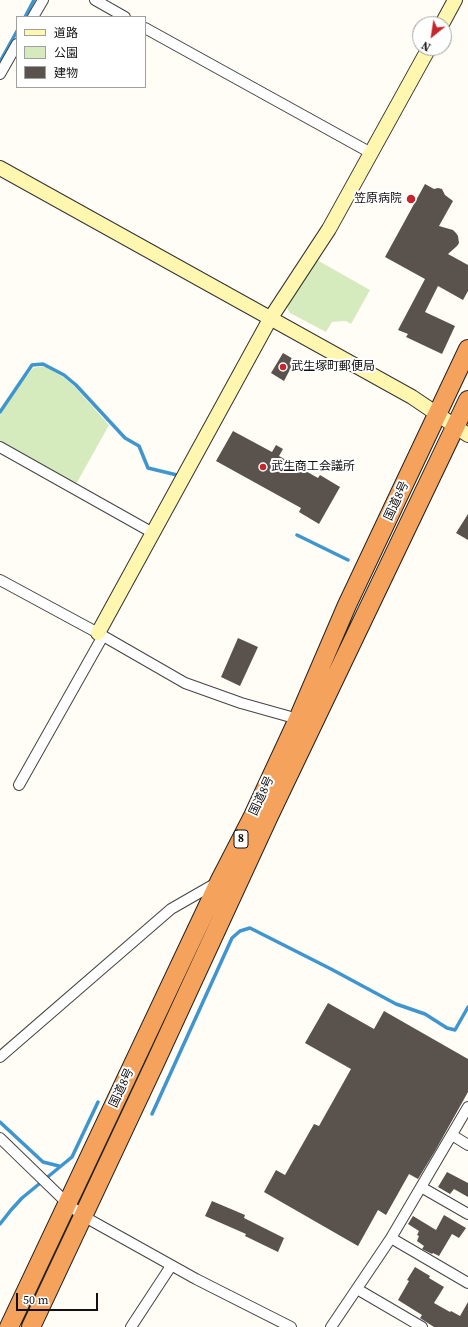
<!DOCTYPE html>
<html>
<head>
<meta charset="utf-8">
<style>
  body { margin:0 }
  #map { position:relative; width:468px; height:1327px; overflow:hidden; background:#fffdf5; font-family:"Source Serif 4","Noto Sans JP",serif }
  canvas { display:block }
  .legend { position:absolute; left:16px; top:16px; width:130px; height:72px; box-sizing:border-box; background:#fff; border:1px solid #a0a0a0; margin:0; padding:5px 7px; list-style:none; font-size:12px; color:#111 }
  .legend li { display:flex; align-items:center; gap:8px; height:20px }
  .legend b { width:20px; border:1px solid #a0a0a0 }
  .north { position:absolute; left:412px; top:16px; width:40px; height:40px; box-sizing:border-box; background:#fff; border:1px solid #a0a0a0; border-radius:50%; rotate:210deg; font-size:11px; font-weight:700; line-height:16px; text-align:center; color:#111 }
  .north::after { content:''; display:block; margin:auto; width:14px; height:18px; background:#c4262e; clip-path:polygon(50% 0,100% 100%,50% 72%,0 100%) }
  .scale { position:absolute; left:16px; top:1293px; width:82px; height:18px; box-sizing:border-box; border:2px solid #111; border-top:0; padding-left:5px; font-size:12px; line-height:14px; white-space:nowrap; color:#111; -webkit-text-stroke:3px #fff; paint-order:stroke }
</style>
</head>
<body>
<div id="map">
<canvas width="468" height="1327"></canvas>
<ul class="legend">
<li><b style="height:5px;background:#fff6b0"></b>道路</li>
<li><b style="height:11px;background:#d5ebbd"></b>公園</li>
<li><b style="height:11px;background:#5a524d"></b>建物</li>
</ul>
<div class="north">N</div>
<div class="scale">50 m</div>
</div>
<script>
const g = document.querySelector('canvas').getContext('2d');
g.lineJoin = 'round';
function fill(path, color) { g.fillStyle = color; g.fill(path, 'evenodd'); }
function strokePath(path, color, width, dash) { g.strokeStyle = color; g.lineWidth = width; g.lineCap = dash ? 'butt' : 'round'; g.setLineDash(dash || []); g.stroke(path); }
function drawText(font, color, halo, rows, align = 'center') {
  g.font = font + ' "Source Serif 4","Noto Sans JP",serif'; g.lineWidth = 4; g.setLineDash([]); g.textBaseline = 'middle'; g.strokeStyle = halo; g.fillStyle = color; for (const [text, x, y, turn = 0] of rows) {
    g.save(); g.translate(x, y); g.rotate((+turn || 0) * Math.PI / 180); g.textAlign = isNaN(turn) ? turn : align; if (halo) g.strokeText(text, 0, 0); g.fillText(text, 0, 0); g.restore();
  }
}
const green = new Path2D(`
  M317 260 370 290 351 324 346 321 332 322 326 332 290 313 288 310 287 304Z
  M44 366 63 377 74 386 109 425 75 486 0 443V415L11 397 33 368Z`);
const stream = new Path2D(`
  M25 17 34 0
  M0 62 17 31
  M0 412 32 365 43 364 64 375 76 385 125 438 139 446 148 468 177 475
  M297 535 348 560
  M152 1114 232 938 240 931 250 928 331 969 396 1004 425 1014 447 1028 455 1030 468 1007
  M0 1122 43 1162 59 1166
  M0 1224 11 1210 22 1198 72 1157 98 1102`);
const building = new Path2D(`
  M425 184 434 189 438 188 442 189 445 195 453 201 439 226 453 230 456 233 458 236 459 243 457 246 448 254 468 265V291L463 300 438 286 425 312 455 326 442 354 406 337 408 334 398 330 425 279 385 257Z
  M283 353 295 360 284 381 271 373Z
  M233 431 272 452 276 445 283 449 279 456 318 478 320 475 340 487 319 524 299 512 301 508 216 461Z
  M468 514V540L456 533Z
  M238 638 258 647 240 686 221 677Z
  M328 1003 374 1029 384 1011 468 1059V1092L435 1151 418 1179 409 1174 386 1215 378 1210 358 1246 264 1192 276 1170 285 1175 314 1124 319 1126 351 1069 305 1043Z
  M447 1172 468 1183V1197L454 1189 450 1194 438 1187Z
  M212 1201 245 1215 244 1218 284 1238 278 1252 245 1236 246 1234 205 1216Z
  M444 1215 466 1228 459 1238 452 1234 439 1256 433 1253 432 1254 422 1249 424 1246 417 1241 419 1236 417 1235 419 1231 408 1224 413 1216 436 1230Z
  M415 1267 430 1276 429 1278 444 1287 434 1303 450 1312 451 1311 460 1316 468 1302V1327H434L420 1318 422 1315 398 1300 409 1281 407 1280Z`);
const street = new Path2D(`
  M95 0 125 17
  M33 17 43 0
  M145 28 371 153
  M0 74 17 44
  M0 447 153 533
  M0 580 98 633 185 683 241 703 298 719
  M19 785 103 636
  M0 1057 171 909 218 882
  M452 1135 468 1145
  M0 1138 67 1203 83 1216 196 1279 291 1327
  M421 1187 468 1214
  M391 1238 468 1283
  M357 1289 422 1327
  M131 1327 171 1266
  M331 1327 391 1238 468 1107`);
const secondary = new Path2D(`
  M442 24 455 0
  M0 168 412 397 468 435
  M98 633 270 319 329 229 429 48`);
const highway = new Path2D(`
  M9 1327 220 880 253 816 298 719 347 605 468 349
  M31 1327 155 1063 269 816 468 400`);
const markers = [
  [411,199,5,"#c4262e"],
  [283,367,4,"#c4262e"],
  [263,467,4,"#c4262e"]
];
const shields = [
  [241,839,14]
];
const shieldNames = [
  ["8",241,839]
];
const poiNames = [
  ["笠原病院",402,199,"right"],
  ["武生塚町郵便局",291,367],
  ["武生商工会議所",271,467]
];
const streetNames = [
  ["国道8号",397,501,-65],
  ["国道8号",262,796,-65],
  ["国道8号",122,1088,-65]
];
fill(green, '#d5ebbd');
strokePath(stream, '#3f96cf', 3.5);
fill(building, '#5a524d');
strokePath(street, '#444', 12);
strokePath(secondary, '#333', 16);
strokePath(highway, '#222', 20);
strokePath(street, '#fff', 10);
strokePath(secondary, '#fff6b0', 14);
strokePath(highway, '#f5a25d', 18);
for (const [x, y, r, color] of markers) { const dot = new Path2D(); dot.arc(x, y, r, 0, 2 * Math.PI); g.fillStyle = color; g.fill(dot); strokePath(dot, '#fff', 1.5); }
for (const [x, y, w] of shields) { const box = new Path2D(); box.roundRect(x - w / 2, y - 9, w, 18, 3); g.fillStyle = '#fff'; g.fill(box); strokePath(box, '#111', 1); }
drawText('bold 11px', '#111', null, shieldNames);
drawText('12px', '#111', '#fff', poiNames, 'left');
drawText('12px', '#111', '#fff', streetNames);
</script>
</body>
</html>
